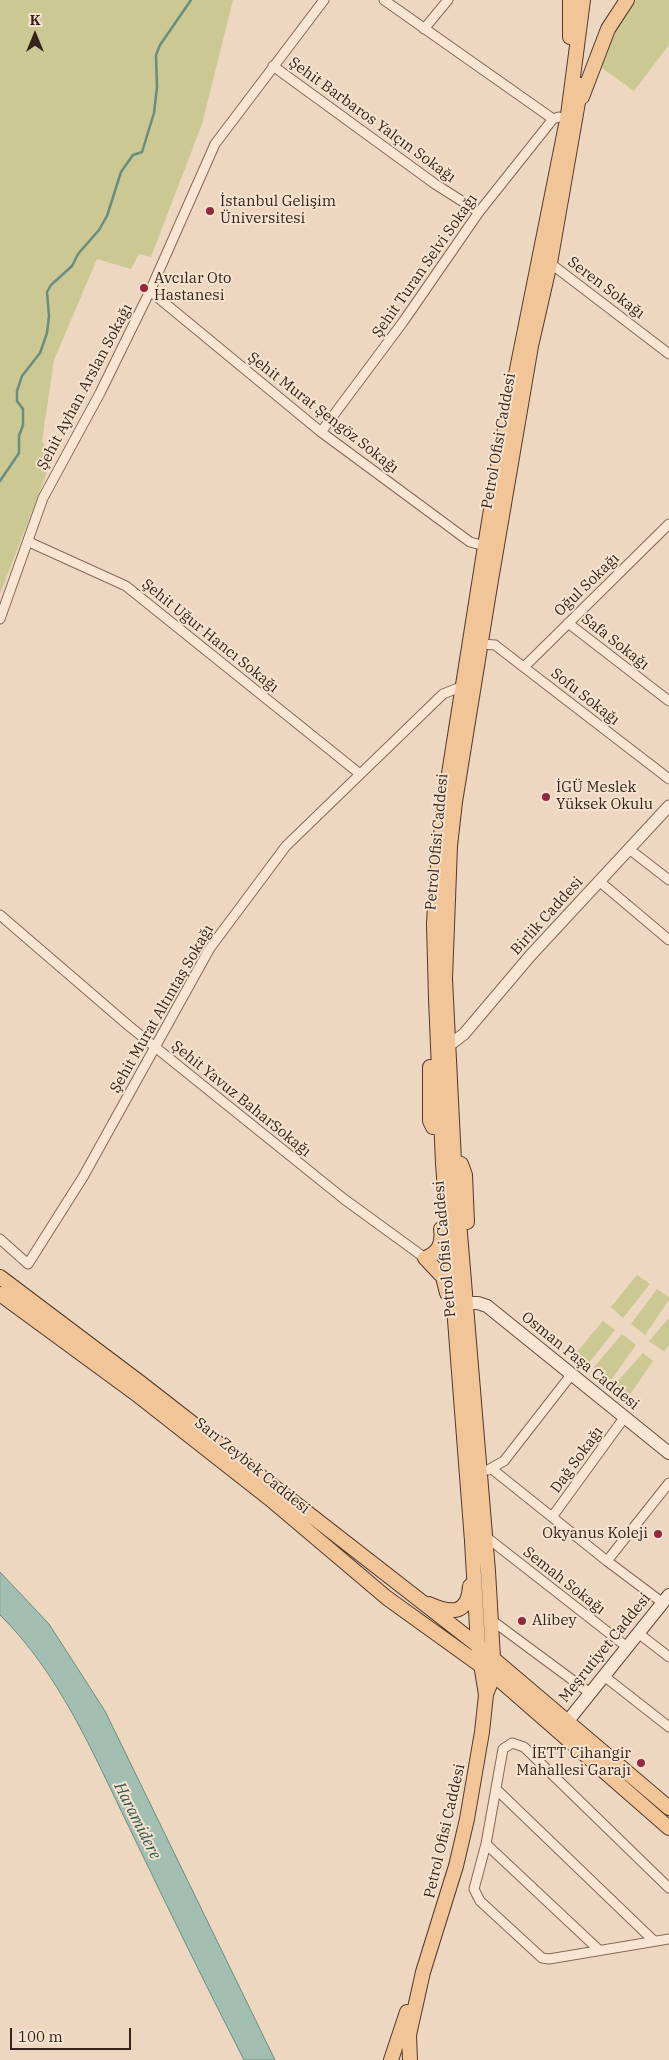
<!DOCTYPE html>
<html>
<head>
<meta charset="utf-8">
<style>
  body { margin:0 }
  #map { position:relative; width:669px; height:2060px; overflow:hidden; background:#edd7c0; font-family:"IBM Plex Serif",serif }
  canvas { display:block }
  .north { position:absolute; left:10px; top:10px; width:50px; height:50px; -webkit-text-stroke:4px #f5e3cf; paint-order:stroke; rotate:0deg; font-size:14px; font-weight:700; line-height:20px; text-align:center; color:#36241c }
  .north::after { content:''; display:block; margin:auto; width:18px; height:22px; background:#36241c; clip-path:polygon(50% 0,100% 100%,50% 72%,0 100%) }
  .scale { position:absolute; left:10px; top:2028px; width:121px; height:22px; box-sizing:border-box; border:2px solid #36241c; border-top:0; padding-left:6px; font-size:15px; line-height:18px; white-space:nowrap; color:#36241c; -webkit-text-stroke:4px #f5e3cf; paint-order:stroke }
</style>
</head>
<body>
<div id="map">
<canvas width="669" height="2060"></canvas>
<div class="north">K</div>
<div class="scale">100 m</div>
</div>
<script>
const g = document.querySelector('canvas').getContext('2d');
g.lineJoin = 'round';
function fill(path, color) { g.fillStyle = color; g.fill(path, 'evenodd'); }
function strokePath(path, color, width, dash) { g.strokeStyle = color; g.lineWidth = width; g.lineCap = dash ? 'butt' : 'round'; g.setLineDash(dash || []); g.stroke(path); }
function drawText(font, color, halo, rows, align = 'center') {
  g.font = font + ' "IBM Plex Serif",serif'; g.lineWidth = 4; g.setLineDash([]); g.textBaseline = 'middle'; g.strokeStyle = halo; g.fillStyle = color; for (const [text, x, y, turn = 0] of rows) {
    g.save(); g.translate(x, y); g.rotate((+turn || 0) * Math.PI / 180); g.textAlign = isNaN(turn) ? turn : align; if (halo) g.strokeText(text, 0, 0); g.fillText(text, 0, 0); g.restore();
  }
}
const green = new Path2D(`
  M0 0H233L202 124 151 257 139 254 131 269 97 259 54 360 42 441 53 457 0 594Z
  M636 0H669V45L634 91 599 66 622 19Z
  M637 1275 650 1284 623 1318 611 1307Z
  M657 1289 669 1297V1300L645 1335 631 1324Z
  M669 1318V1345L664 1351 649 1341Z
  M603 1321 615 1330 588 1364 575 1354Z
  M622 1334 636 1345 611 1380 594 1367Z
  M643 1353 653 1361 629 1396 615 1384Z`);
const water = new Path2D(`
  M0 1572 49 1624 105 1711 275 2060H244C204 1982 166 1904 128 1825 92 1751 59 1673 0 1615Z`);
const stream = new Path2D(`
  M0 481 19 453V436L23 425V409L17 401V391L22 376 40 353 47 333 49 316 47 292 51 285 72 266 78 254 99 230 107 216 121 172 133 155 142 152 154 113 157 87 156 55 160 45 191 0`);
const minor = new Path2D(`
  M384 0 553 119 559 117
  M424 29 448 0
  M273 66 435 184 479 212
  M550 263 669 354
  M150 291 321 432 470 542 485 546
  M321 432 403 322 479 212 553 119
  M29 542 126 586 360 774
  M0 619 43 498 100 393 150 291 215 144 324 0
  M568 623 669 701
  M481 644 495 645 669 779
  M524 667 669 524
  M629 849 669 880
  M599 881 669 940
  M0 915 129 1026 344 1199 425 1258
  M0 1239 28 1264 83 1177 210 948 286 846 443 694 463 686
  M492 1469 607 1561 663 1603
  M488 1470 504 1461 571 1375
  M552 1517 624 1418
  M485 1536 627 1647
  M607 1561 669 1483
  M490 1619 590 1693
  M638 1633 669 1657
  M604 1676 669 1727
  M496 1789 654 1941
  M486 1844 599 1950
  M669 1888 524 1747 512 1743 503 1749 486 1844 474 1889 480 1901 542 1958 549 1959 669 1939`);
const tertiary = new Path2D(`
  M448 1046 464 1034 530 956 669 806`);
const secondary = new Path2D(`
  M466 1303H478L487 1306 669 1453
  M567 1722 669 1595`);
const primary = new Path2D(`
  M570 0V37
  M582 97 608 29 627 0
  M430 1067V1121L433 1127 448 1128
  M452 1161 461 1164 465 1175 467 1222
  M441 1229C443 1243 439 1253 425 1258L443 1277 447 1293
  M0 1277 142 1384 476 1644 669 1808
  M0 1294 135 1393 270 1499 387 1598 494 1675 669 1828
  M429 1604C451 1614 468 1615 470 1586
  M486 1694 494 1675 488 1571 454 1161 445 979 450 846 455 802 489 592 531 346 550 263 581 85
  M391 2060 407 2012
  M410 2060 409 2035 423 1972 456 1866 467 1819 482 1732 486 1695 478 1645 472 1541 443 1164 436 999 434 924 436 886 444 805 485 546 501 449 568 115 583 0`);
const markers = [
  [210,211,5,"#95283c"],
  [144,288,5,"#95283c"],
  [546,797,5,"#95283c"],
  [658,1534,5,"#95283c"],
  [522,1621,5,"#95283c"],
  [641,1763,5,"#95283c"]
];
const streetNames = [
  ["Şehit Barbaros Yalçın Sokağı",372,120,36],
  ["Şehit Turan Selvi Sokağı",425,266,-55],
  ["Seren Sokağı",606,288,37],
  ["Şehit Ayhan Arslan Sokağı",85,387,-62],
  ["Şehit Murat Şengöz Sokağı",323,413,38],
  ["Petrol Ofisi Caddesi",499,441,-80],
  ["Oğul Sokağı",587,585,-44],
  ["Şehit Uğur Hancı Sokağı",210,636,39],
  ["Safa Sokağı",615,642,38],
  ["Sofu Sokağı",585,697,38],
  ["Petrol Ofisi Caddesi",437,842,-85],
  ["Birlik Caddesi",547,916,-48],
  ["Şehit Murat Altıntaş Sokağı",162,1009,-60],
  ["Şehit Yavuz BaharSokağı",241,1099,39],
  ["Petrol Ofisi Caddesi",445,1249,-95],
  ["Osman Paşa Caddesi",580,1361,39],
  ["Dağ Sokağı",577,1460,-54],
  ["Sarı Zeybek Caddesi",252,1466,39],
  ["Semah Sokağı",564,1581,38],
  ["Meşrutiyet Caddesi",605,1648,-51],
  ["Petrol Ofisi Caddesi",445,1831,-77]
];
const poiNames = [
  ["İstanbul Gelişim",220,202],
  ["Üniversitesi",220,219],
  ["Avcılar Oto",154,279],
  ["Hastanesi",154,296],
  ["İGÜ Meslek",556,788],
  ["Yüksek Okulu",556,805],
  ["Okyanus Koleji",648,1534,"right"],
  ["Alibey",532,1621],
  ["İETT Cihangir",631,1754,"right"],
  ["Mahallesi Garajı",631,1771,"right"]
];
const waterNames = [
  ["Haramidere",137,1821,63]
];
fill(green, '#cbc894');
fill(water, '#a3bfb2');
strokePath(water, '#6a8d7e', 1);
strokePath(stream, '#6a8d7e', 2.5);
strokePath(minor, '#866858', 11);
strokePath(tertiary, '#866858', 13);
strokePath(secondary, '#684a3b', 14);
strokePath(primary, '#53382c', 16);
strokePath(minor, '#f8e6d3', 9);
strokePath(tertiary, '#f8e6d3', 11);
strokePath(secondary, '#f8e6d3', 12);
strokePath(primary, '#f1c597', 14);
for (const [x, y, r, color] of markers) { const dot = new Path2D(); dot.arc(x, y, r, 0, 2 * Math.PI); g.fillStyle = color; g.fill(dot); strokePath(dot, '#f5e3cf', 2); }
drawText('15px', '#36241c', '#f5e3cf', streetNames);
drawText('15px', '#36241c', '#f5e3cf', poiNames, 'left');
drawText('italic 16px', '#2c554b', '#f5e3cf', waterNames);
</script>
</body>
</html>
